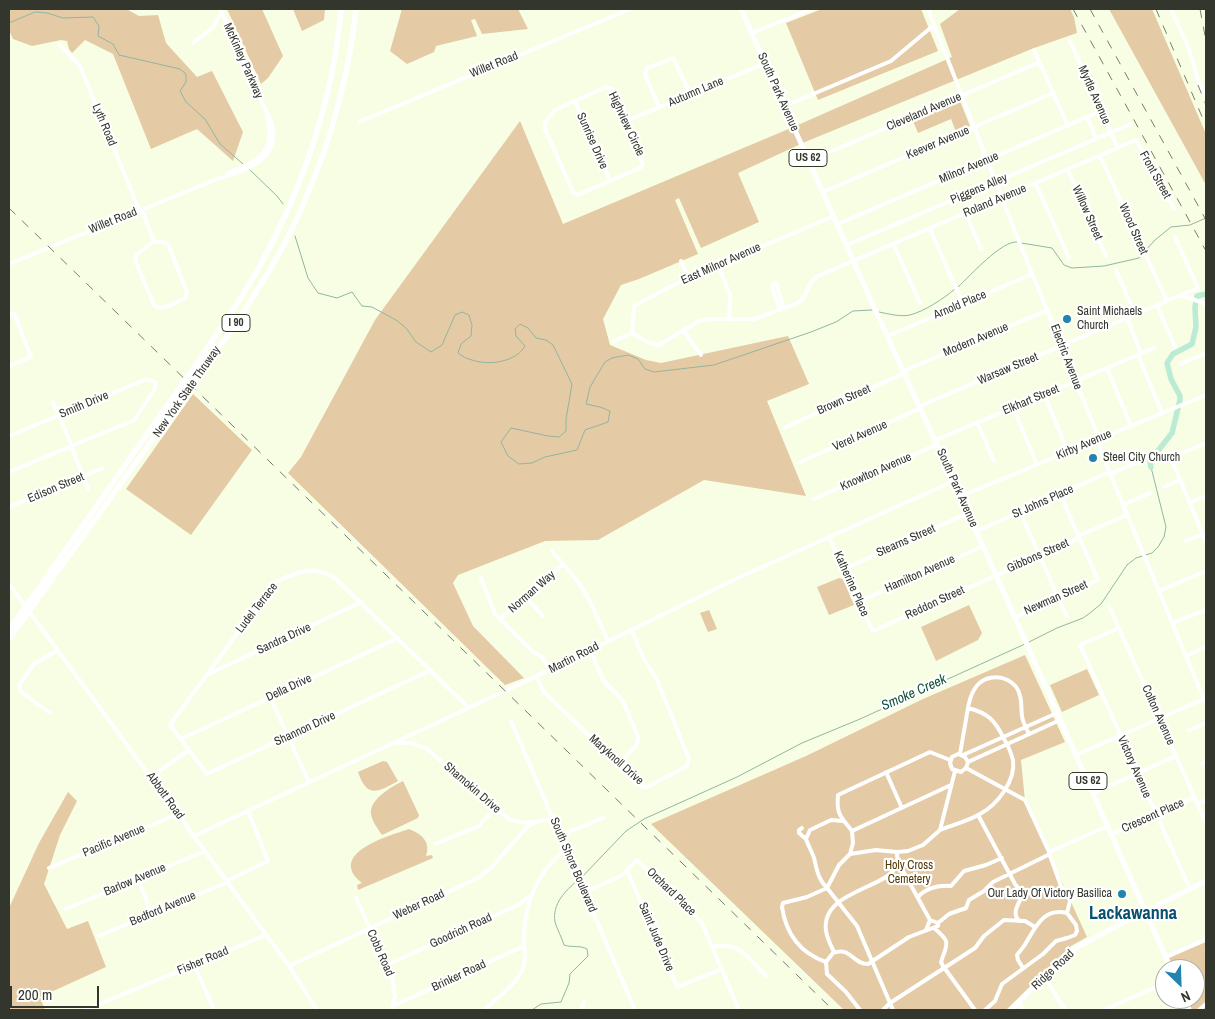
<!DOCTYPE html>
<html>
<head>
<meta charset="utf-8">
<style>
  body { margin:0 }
  #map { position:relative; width:1215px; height:1019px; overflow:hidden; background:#f7fee4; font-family:"Archivo Narrow",sans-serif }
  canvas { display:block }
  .frame { position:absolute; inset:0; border:10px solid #33362c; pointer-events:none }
  .north { position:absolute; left:1155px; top:959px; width:50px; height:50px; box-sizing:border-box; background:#fff; border:1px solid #adafab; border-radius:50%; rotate:156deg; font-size:14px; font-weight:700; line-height:20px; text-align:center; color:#33362c }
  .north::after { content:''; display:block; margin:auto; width:18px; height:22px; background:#2183ae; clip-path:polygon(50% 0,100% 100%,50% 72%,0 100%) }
  .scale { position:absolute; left:10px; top:986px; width:89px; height:22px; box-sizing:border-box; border:2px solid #33362c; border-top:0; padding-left:6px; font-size:15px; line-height:18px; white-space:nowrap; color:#33362c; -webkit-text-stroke:4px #fff; paint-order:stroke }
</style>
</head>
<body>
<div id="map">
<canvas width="1215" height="1019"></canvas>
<div class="frame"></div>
<div class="north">N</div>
<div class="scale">200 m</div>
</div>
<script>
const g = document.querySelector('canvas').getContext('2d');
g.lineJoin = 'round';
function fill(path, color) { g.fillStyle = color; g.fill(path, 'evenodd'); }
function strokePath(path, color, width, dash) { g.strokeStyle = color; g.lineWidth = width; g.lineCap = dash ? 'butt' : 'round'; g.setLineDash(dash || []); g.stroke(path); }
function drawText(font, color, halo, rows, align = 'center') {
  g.font = font + ' "Archivo Narrow",sans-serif'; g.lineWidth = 4.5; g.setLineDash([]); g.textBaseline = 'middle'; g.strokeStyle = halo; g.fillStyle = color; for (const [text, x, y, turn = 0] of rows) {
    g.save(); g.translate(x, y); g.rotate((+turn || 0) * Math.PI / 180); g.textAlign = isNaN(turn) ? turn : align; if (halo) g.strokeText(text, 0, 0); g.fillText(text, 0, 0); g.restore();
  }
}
const green = new Path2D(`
  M9 9H126L139 16 158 15 166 43 197 77 212 71 243 132 233 161 197 129 151 149 113 54 85 40 72 53 69 49 67 41 61 40 32 46 13 39 9 30Z
  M227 9H262L283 56 268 78 261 84Z
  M293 9H325L324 20 302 31Z
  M402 9H518L528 29 482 34 475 19 471 20 477 36 436 46 434 52 407 64 390 51Z
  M822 9H921L938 51 818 100 786 23Z
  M960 9H1070L1074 17 1077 33 1034 48 805 142 738 173 759 222 701 248 679 198 675 200 698 254 639 279 621 285 603 319 610 345 646 360 661 363 788 336 809 384 767 401 806 496 704 480 598 540 545 541 458 575 453 583 473 626 524 678 505 685 288 473 301 457 375 320 520 121 563 224 798 125 952 57 940 24Z
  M1109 9H1152L1206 134V185Z
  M960 101 970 126 956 132 951 119 918 133 913 121Z
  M193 394 252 450 191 535 126 489Z
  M839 578 843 579 854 605 829 615 817 587Z
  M969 605 982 633 978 640 936 661 921 627Z
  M709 610 717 629 708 632 700 613Z
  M1025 655 1065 742 1021 760 1025 801 1087 937 1071 946 1006 1010H844L651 824 806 756 923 699Z
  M1087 669 1099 695 1062 712 1050 685Z
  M383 761 387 762 398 781C378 792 367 799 358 772Z
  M403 781 419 815 418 818 382 835C378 829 372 821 371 814 369 799 393 786 403 781Z
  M68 792 77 801 60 835 44 884 67 929 88 921 106 967 40 997 45 1010H9V908L39 843Z
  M409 829C422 834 431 842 426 856L432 855 433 858 358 890 357 885 362 883C326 854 388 836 409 829Z
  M1206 942V1010H1192L1187 999H1195V969H1174L1169 958Z`);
const stream = new Path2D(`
  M9 23 35 12 47 13 63 18 93 17 99 26 98 36 113 44 119 55 180 69 186 74V82L180 91 186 102 205 119 220 144 243 164
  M250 170 277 196 283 204
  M295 236 308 278 318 293 337 298 352 292 362 306 372 307 396 320 406 328 416 342 431 352 442 345 455 315 462 312 469 315 472 325 471 336 461 344 458 353C462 356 467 359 472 360 489 366 516 362 525 346L516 336 515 329 520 324 528 328 536 338 546 340 553 345 572 384 566 419V431L559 437 548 436 511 428 501 442 508 456 519 464 532 463 545 457 577 450 585 430 608 422 610 411 600 407 586 404 590 387 605 362 612 358 628 355 638 359 645 369 654 372 714 365 811 332 836 322 853 311 872 310
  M1021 243 1052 248 1064 265 1072 268 1104 266 1139 258 1143 253
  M1146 250 1155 240 1171 227 1190 225 1206 218
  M958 287C970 276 1002 240 1017 242
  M879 312C889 314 900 317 910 315 925 311 943 299 955 289
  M1029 642 1057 628 1083 618 1090 613 1101 604 1127 565 1136 558 1152 553 1158 547 1164 537 1166 527 1151 467
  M581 878 626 831 644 819 737 777 802 743 860 719 1025 644
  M532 1010 541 1004 561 1002 569 983 570 974 588 956 587 949C580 945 573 948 564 945 562 938 557 929 555 922 552 904 565 891 578 880`);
const river = new Path2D(`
  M1151 467 1150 461 1172 433 1180 400V396L1171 379 1167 363 1173 354 1192 344 1196 327 1195 307 1197 296 1206 294`);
const minor = new Path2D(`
  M928 9 1018 239 1097 433 1099 447 1206 704
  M1171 9 1189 49 1198 80 1206 98
  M752 33 812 9
  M1070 41 1118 148
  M193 43C199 38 207 33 213 27 217 22 216 18 222 13
  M60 45 80 66 138 207 143 213 154 241
  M1034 50 1068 126
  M606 87 612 89 643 164 640 168 577 195 573 192 545 129V122L555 110Z
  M575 101 610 181
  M785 106 891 61 934 25
  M659 107 645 74 647 68 671 59H674L690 94
  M1087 117 1096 138
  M626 121 766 63
  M359 122 630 9
  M1100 156 1167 301
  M809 161 1040 62
  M1068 170 1106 256
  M228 173C256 161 277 154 267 118
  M1036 184 1069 258
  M823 192 1053 93
  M966 214 981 249
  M838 224 1101 111
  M930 229 963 304
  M1175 237 1198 288 1183 294
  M154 241 166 243 169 246 187 293 185 298C176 302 162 312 154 305L135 260 137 254Z
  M847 245 1131 124
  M894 245 920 303
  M681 261 689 278
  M9 264 217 179C245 171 281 160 272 124L220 9
  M718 265 730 295 729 320
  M1116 270 1135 314
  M1157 305 1175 347
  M780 310 772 287 774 283 777 285 784 309
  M9 315 14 313 31 357 9 366
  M1127 318 1141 353
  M683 330 701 355
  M632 333 649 343 659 345 699 321 709 319H755L798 303 804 297 811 282 818 276 1136 140 1174 209
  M632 333 634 306 685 279 834 216
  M888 336 1032 274
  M614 341 632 333
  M1138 355 1162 413
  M1180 364 1206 353
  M1107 368 1131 426
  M1044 394 1068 452
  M53 402 72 446
  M920 406 1181 295 1206 304
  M1013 407 1037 465
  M977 422 994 461
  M784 428 900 375 908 369 1048 310
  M9 436 147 379 155 382V389L134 420 9 472
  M936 440 1154 348
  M1206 443 1171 458 1206 542
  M71 446 88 489
  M798 463 921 408
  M1110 474 1145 459
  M1164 487 1180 480
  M961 496 1206 395
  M814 499 938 444
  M1189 503 1206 496
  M1123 505 1150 493
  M9 507 103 468
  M1020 512 1067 617
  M977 531 1109 472
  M1078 536 1127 515
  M829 537 858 602 873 631 1079 538
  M1186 541 1203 534
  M552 551 580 584 590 602 608 640
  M844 569 968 513
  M481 578 495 614 532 651 542 657 550 670
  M9 584 289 966 317 1010
  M1159 591 1206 571
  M526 597 543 616
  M858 602 983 546
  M1109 606 1206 823
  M1015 617 1098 580 1060 494
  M500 619 563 564
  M1172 623 1206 610
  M1119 628 1080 645 1190 889
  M590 649 603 680 623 701 638 737 637 745 618 764
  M1186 656 1206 647
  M431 670 207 774 170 725 274 583C296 572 314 564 336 579L469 708
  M207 675 361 602
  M536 676 544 692 642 787H647L687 766 689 759 657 680 644 659 631 629
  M270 697 309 782
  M968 708C970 696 974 684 986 679 1001 674 1017 681 1020 696 1022 703 1021 710 1022 716 1023 723 1026 728 1029 734
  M50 713 21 692 19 685 34 664 58 650
  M511 721 635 1010
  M1189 730 1206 723
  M181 739 398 638
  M398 743H412L427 749 510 820 526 823 553 819
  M963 755 1057 713
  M1076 755 1204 699
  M950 760 930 752 838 795C836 814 841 817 852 831L951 785
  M968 762 965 757 958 754 952 757 950 763 952 769 961 772 966 768 968 762 1060 720
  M1203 763 1206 761
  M966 768 1025 800 1049 852 1108 826
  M886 772 902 808
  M151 777 189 750
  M1093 793 1176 756
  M1197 804 1206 800
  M978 815 1015 884 1023 894C1019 904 1011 912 1019 921
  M843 821 831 820 810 830 806 839C808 845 812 852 814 858 817 870 818 879 827 888L807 897 783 903 782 907C786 934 800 953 826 962L827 974 846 992 860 1010
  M802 828 799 830V833L806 839
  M940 830C953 825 968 821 980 814 997 805 1016 781 1013 760 1011 753 1008 745 1004 739 995 720 988 713 968 708L960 754
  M1112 834 1195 797
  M561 835 603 818
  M194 836 520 684 740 577 954 481
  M435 844 479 826 495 808
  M1049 853 1061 886 1069 896 1070 901 1067 913
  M850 854 853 843 852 831
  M897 860 930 920
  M49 868 178 814
  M627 870 677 987 722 969
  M138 879 152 914
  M227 881 268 861 248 811
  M585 892 621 876 637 860 702 923 739 1010
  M918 897C927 887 938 885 951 886L964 871 986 865 1002 858
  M356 898 392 977 395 996 392 1010
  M66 909 205 851
  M938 923 949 914 966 908 969 900 984 891 993 882 1050 854
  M934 928C952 943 947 943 941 962L943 966 975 1010
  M99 936 228 882
  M713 947C739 940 749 959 766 976
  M834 952C831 946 827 938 826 931 820 890 890 889 897 864 898 861 897 856 897 852
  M1166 957 1206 939
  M826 962 833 953C851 946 852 964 868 964L909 937 938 926V923L930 920 926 930
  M194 964 214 1010
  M387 965 520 904 529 896
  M289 966 478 878 491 868 527 827 534 823
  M1044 976 1065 1010
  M1019 1001 1023 1010
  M393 1006 524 946
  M85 1010 266 935
  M484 1010C496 999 514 986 522 971 527 959 524 949 524 937 525 901 538 871 566 849
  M581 1010 584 1002
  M883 1010 890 1003 975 948 984 936 1004 920 1025 921 1035 927
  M893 1010 857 926 827 888 839 865 850 854 876 850 897 852 908 851 923 845 940 830 955 771
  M985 1010 995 1001 1002 984 1043 954 1056 941 1067 938 1075 935 1077 931 1076 925 1067 913C1042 907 1035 929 1024 946 1022 949 1019 952 1017 955L1018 960 1023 968
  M1104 1010 1165 983
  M1199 1010 1206 1004`);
const major = new Path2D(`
  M741 9 874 307 996 575 1171 969
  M1184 999 1189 1010
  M1011 1010 1063 957 1074 949 1124 922 1206 881`);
const highway = new Path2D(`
  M9 630C58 562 106 492 155 423 187 377 221 331 250 283 299 200 333 104 341 9
  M9 639 240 318C256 292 273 266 287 239 323 168 348 88 356 9`);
const rail = new Path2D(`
  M1073 9 1206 251
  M1090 9 1206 220
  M1156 9 1206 126
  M1200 9 1206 41
  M1198 85 1206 105
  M9 208 833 1010`);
const markers = [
  [1067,319,5,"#2183ae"],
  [1093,458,5,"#2183ae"],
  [1122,894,5,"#2183ae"]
];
const shields = [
  [808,158,38],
  [236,323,28],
  [1088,781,38]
];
const shieldNames = [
  ["US 62",808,158],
  ["I 90",236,323],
  ["US 62",1088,781]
];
const streetNames = [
  ["McKinley Parkway",243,61,66],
  ["Willet Road",494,65,-22],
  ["Autumn Lane",696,92,-23],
  ["South Park Avenue",778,92,66],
  ["Myrtle Avenue",1094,95,66],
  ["Cleveland Avenue",924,112,-23],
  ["Highview Circle",626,124,65],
  ["Lyth Road",104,125,67],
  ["Sunrise Drive",592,141,66],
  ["Keever Avenue",938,143,-23],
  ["Milnor Avenue",969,168,-23],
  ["Front Street",1155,175,61],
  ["Piggens Alley",979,189,-23],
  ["Roland Avenue",995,201,-23],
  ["Willow Street",1087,213,66],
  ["Willet Road",113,221,-22],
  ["Wood Street",1133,229,66],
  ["East Milnor Avenue",721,264,-24],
  ["Arnold Place",960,305,-23],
  ["Modern Avenue",976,340,-23],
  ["Electric Avenue",1066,357,69],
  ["Warsaw Street",1008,369,-23],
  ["New York State Thruway",187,392,-55],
  ["Brown Street",844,400,-24],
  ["Elkhart Street",1031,400,-23],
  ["Smith Drive",84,405,-23],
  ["Verel Avenue",860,436,-24],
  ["Kirby Avenue",1084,445,-23],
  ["Knowlton Avenue",876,472,-24],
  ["Edison Street",56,488,-23],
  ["South Park Avenue",957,488,66],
  ["St Johns Place",1043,502,-24],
  ["Stearns Street",906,541,-24],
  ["Gibbons Street",1038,556,-24],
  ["Hamilton Avenue",920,574,-24],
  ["Katherine Place",851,584,66],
  ["Norman Way",532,592,-41],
  ["Newman Street",1056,598,-24],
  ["Reddon Street",935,603,-25],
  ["Ludel Terrace",257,608,-52],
  ["Sandra Drive",284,639,-25],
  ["Martin Road",574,658,-27],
  ["Della Drive",289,688,-25],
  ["Colton Avenue",1158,715,66],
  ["Shannon Drive",305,729,-25],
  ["Maryknoll Drive",616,760,42],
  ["Victory Avenue",1134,767,66],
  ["Shamokin Drive",472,788,41],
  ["Abbott Road",165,796,54],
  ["Crescent Place",1153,816,-24],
  ["Pacific Avenue",114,841,-23],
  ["South Shore Boulevard",573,865,67],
  ["Barlow Avenue",135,880,-23],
  ["Orchard Place",671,892,44],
  ["Weber Road",419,905,-25],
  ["Bedford Avenue",163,909,-23],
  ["Goodrich Road",461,931,-25],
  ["Saint Jude Drive",656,937,67],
  ["Cobb Road",380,953,66],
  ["Fisher Road",203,961,-23],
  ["Ridge Road",1053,970,-43],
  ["Brinker Road",459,976,-25]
];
const poiNames = [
  ["Saint Michaels",1077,312],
  ["Church",1077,326],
  ["Steel City Church",1103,458],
  ["Our Lady Of Victory Basilica",1112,894,"right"]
];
const parkNames = [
  ["Holy Cross",909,866],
  ["Cemetery",909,880]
];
const waterNames = [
  ["Smoke Creek",914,693,-24]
];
const districtNames = [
  ["Lackawanna",1133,914]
];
fill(green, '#e4caa5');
strokePath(stream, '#92b5a2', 1);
strokePath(river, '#bbebd5', 5.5);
strokePath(minor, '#fff', 4);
strokePath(major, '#fff', 5);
strokePath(highway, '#fff', 5.5);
strokePath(rail, '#787c6d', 1, [9, 9]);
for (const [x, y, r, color] of markers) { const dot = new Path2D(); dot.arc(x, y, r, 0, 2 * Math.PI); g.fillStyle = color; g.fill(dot); strokePath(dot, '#fff', 2); }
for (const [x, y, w] of shields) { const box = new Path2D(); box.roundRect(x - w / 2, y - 8.5, w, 17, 4); g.fillStyle = '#fff'; g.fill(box); strokePath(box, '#33362c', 1); }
drawText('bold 11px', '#33362c', null, shieldNames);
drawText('12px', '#33362c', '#fff', streetNames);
drawText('12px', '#33362c', '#fff', poiNames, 'left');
drawText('12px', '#523707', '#fff', parkNames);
drawText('italic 14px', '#16523d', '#fff', waterNames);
drawText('bold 18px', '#08506d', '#fff', districtNames);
</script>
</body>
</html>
